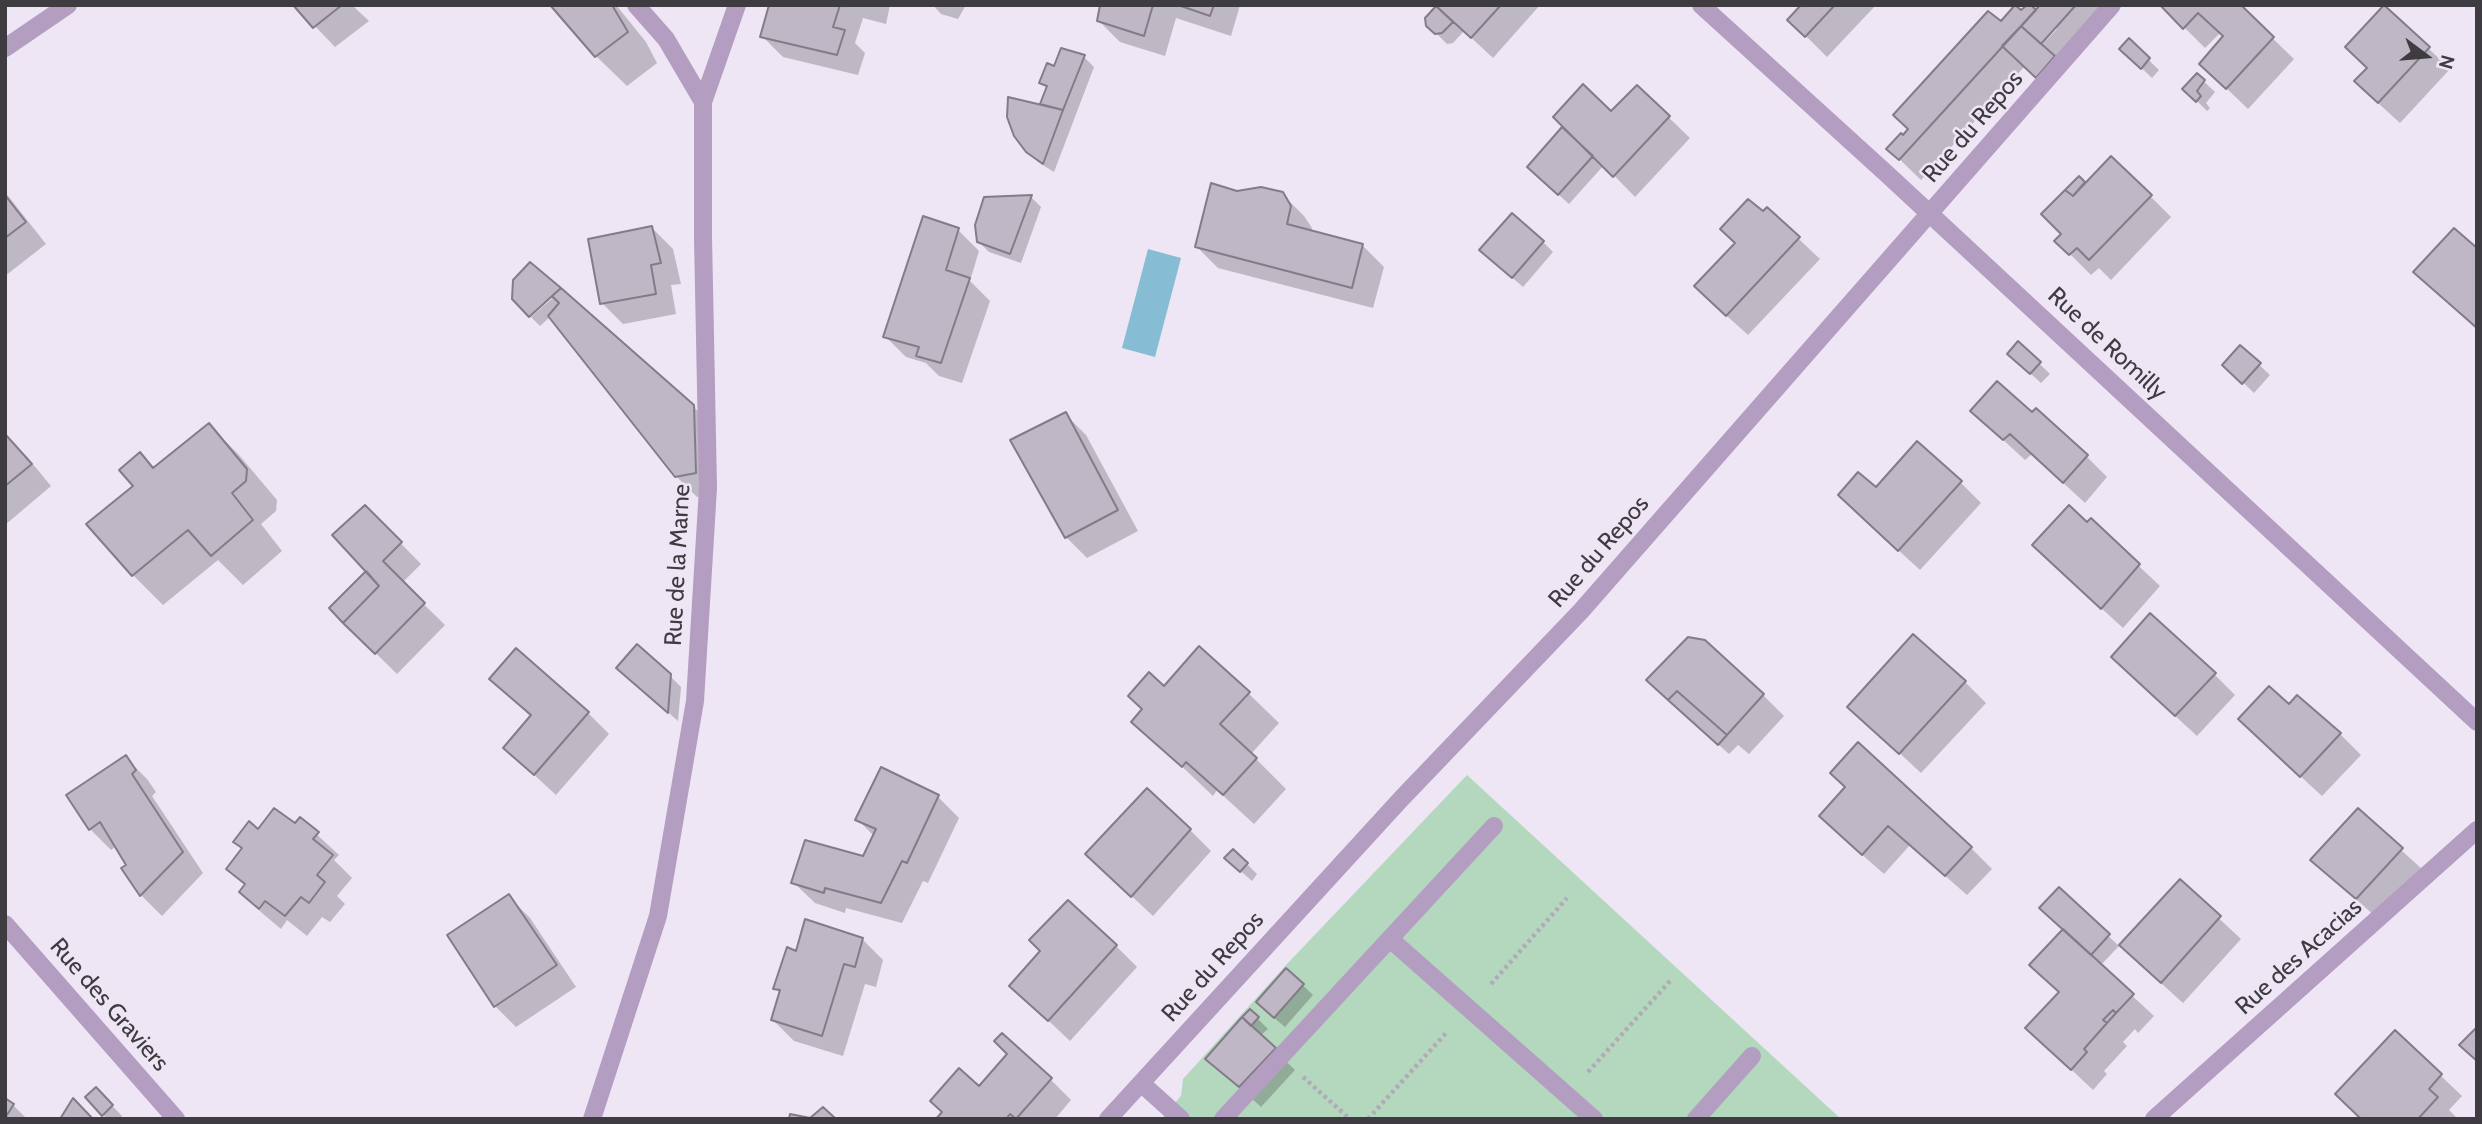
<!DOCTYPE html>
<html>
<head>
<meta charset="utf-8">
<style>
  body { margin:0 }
  #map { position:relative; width:2482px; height:1124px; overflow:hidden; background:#eee5f5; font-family:Cabin,sans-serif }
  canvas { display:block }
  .frame { position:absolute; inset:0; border:7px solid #3e3b41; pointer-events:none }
  .north { position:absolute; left:2391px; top:21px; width:70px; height:70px; -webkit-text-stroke:5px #eee5f5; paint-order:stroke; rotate:106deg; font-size:19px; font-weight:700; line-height:28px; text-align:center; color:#3e3b41 }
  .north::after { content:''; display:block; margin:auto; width:24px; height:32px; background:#3e3b41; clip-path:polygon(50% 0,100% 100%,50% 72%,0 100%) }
</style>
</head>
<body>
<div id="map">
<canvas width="2482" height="1124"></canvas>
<div class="frame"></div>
<div class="north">N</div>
</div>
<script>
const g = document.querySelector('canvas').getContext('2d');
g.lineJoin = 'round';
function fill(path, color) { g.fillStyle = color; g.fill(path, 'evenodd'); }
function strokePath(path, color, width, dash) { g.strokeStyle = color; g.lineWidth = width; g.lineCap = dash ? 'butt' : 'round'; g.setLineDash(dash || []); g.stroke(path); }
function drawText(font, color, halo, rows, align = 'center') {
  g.font = font + ' Cabin,sans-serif'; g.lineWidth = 5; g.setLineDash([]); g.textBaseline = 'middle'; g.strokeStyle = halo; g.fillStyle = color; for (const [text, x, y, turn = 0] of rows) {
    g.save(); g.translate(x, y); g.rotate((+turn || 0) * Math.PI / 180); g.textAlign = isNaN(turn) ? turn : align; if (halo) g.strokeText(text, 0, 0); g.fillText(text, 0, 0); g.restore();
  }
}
const green = new Path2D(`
  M1467 775 1841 1119H1161L1181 1096 1183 1079 1287 964Z`);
const water = new Path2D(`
  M1148 249 1181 258 1155 357 1122 348Z`);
const shadow = new Path2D(`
  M295 5H352L369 21 335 47Z
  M553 5H616L646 42 657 63 627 86 596 56Z
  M771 5H890L886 24 863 18 855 43 865 53 858 75 783 57 762 36Z
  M933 5H966L958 19 941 14Z
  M1102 5H1240L1231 36 1176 18 1165 56 1120 42 1099 21Z
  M1434 5H1540L1493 58 1464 31 1453 43 1447 44 1428 25 1437 8Z
  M1804 5H1876L1827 57 1790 20Z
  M2043 5H2116L2047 86 2025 66 1921 180 1889 149 1903 138 2001 23 2021 12 2036 13ZM2054 26 2057 29 2038 49 2036 46Z
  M2162 5H2238L2294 59 2248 109 2222 84 2225 37 2220 33 2205 48Z
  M2385 7 2450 69 2400 123 2377 102Z
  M2129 41 2159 70 2152 78 2132 59Z
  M1084 57 1094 67 1054 172 1038 162 1027 151 1048 89 1041 83 1055 68Z
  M2197 75 2215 92 2206 103 2210 108 2207 111 2185 89Z
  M1637 87 1690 138 1635 197 1604 165 1569 204 1539 177 1584 150 1611 114Z
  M2079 178 2086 185 2150 196 2171 217 2111 280 2099 268 2091 275 2057 241 2064 234 2044 214Z
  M5 192 46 244 5 276Z
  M1282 194 1304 216 1312 228 1311 232 1363 246 1384 267 1373 308 1218 268 1197 247Z
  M1031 197 1041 207 1021 263 989 252 978 241Z
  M1767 209 1820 259 1748 335 1717 307 1763 214Z
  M652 228 673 249 681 284 671 285 676 314 623 324 602 303Z
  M958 230 979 251 970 281 990 301 962 383 939 376 926 363 906 357 885 336Z
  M1543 242 1553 252 1523 287 1492 260Z
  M2477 250V330L2415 272Z
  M555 296 693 406 714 428 716 494 697 497 676 476 551 316 540 326 531 317Z
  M2018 343 2050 374 2041 383 2020 364Z
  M2240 347 2270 375 2254 393 2225 365Z
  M1972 411 2032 414 2086 456 2107 477 2085 503 2032 454 2025 460Z
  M1065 414 1086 435 1138 531 1087 558 1066 537Z
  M209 425 239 455 277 500 276 511 261 524 282 551 243 585 218 560 163 605 133 575 135 487 140 454 155 469Z
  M5 437 27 457 51 486 5 525Z
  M1960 482 1981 503 1920 570 1861 516 1876 489Z
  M365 507 421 564 402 583 445 625 397 674 344 622 368 571Z
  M2091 521 2160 586 2123 628 2055 566Z
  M2214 674 2235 695 2197 736 2134 678Z
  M670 676 681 687 678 721 629 678Z
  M491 679 588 713 609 734 556 795 505 748 531 717Z
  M1648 680 1763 695 1784 716 1749 754 1738 745 1729 754Z
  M1965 682 1986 703 1921 773 1850 707Z
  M1164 688 1248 693 1279 723 1251 754 1286 789 1254 824 1217 790 1213 796 1134 721Z
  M2289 707 2340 734 2361 755 2322 796 2261 740Z
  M126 758 147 779 156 792 152 796 203 873 162 916 141 895 123 869 129 866 116 846 111 850 90 829Z
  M1847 788 1971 848 1992 869 1967 895 1910 845 1884 874 1842 837Z
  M938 797 959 818 928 883 923 881 902 923 846 908 845 913 815 903 793 882 864 858 875 837 857 819Z
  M2358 811 2423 870 2378 919 2313 860Z
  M300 819 339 855 334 860 352 878 337 896 345 904 330 922 322 917 307 936 287 920 281 929 262 913 241 892 246 886 229 868 258 831 295 826Z
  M1190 830 1211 851 1153 916 1109 875Z
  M1247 864 1257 874 1252 881 1237 868Z
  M2180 882 2241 939 2183 1003 2142 966Z
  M2059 890 2119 946 2100 966 2154 1016 2138 1033 2135 1029 2123 1042 2127 1046 2104 1071 2107 1074 2093 1090 2027 1028 2060 993 2065 930Z
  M509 897 530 918 576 987 516 1027 495 1006Z
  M862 939 883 960 876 987 865 984 843 1056 794 1041 773 1020 781 994 775 988 797 953Z
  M1116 946 1137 967 1070 1041 1033 1006 1042 951Z
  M1287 970 1313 995 1285 1027 1268 1013Z
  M1250 1011 1268 1029 1260 1036 1295 1070 1261 1107 1208 1059Z
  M2395 1032 2462 1096 2449 1110 2458 1119H2362Z
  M1050 1079 1071 1100 1055 1119H938L979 1088Z
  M96 1089 122 1116 120 1119H107L87 1097Z
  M5 1100 13 1105 27 1119H5Z`);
const building = new Path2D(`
  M293 5H342L313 28Z
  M550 5H612L628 32 595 57Z
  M769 5H840L833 27 845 30 837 55 760 37Z
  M1100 5H1153L1144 36 1097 21Z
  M1178 5H1214L1210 16Z
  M1435 5H1501L1471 38Z
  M1801 5H1835L1805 37 1787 20Z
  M2015 5 2021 10 2027 5H2031L2036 10 1899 160 1886 149 1901 133 1903 135 1908 129 1893 115 1988 11 2001 21Z
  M2040 5H2076L2041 44 2021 26Z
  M2160 5H2241L2274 37 2226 89 2199 64 2223 36 2198 13 2183 29Z
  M2384 5 2430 47 2378 103 2354 81 2367 68 2345 47Z
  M1436 6 1453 22 1442 33 1435 34 1426 26 1425 18Z
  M2021 26 2055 56 2036 78 2002 46Z
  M2129 38 2150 58 2141 69 2119 49Z
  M1061 48 1085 55 1063 110 1040 104 1047 86 1039 83 1047 63 1054 66Z
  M2197 73 2205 80 2197 91 2201 96 2196 102 2182 89Z
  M1583 84 1611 111 1637 85 1670 116 1613 177 1553 117Z
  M1008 97 1063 110 1043 164 1026 152 1014 136 1007 117Z
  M1562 127 1593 156 1558 195 1527 167Z
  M2111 156 2152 195 2089 260 2077 248 2069 255 2054 241 2061 234 2041 214 2065 190 2073 196Z
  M2079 176 2085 182 2073 196 2065 190Z
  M1211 183 1237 191 1261 187 1283 192 1291 206 1287 224 1363 244 1352 288 1195 247Z
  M5 195 26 222 5 238Z
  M1032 195 1010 254 977 242 975 225 984 197Z
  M1748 199 1763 211 1767 207 1800 237 1726 316 1694 286 1735 243 1720 229Z
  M1512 213 1544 241 1512 278 1479 250Z
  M923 216 959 228 946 270 970 278 941 363 916 356 919 347 883 337Z
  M652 226 661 263 651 265 656 294 600 304 588 239Z
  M2454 228 2477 248V328L2413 272Z
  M530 262 561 288 529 317 512 299 513 280Z
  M561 288 694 405 696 473 675 477 548 316 559 303 552 296Z
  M2018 341 2041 362 2030 374 2007 354Z
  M2240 345 2261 363 2242 384 2222 365Z
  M1997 381 2032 412 2036 408 2088 455 2063 483 2010 434 2003 440 1970 411Z
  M1066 412 1118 510 1065 538 1010 440Z
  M209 423 247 469 246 481 232 493 253 520 211 556 188 530 132 576 86 524 133 486 119 470 140 452 153 468Z
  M5 434 32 464 5 486Z
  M1917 441 1962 481 1898 551 1838 495 1858 472 1876 487Z
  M365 505 402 542 383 561 425 603 375 654 343 623 379 586 332 535Z
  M2069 505 2087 522 2091 518 2140 564 2101 609 2032 545Z
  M366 571 379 586 343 623 329 608Z
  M2150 613 2216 673 2175 716 2111 657Z
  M1913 634 1966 681 1899 754 1847 707Z
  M1688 637 1705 640 1764 694 1727 735 1677 691 1668 700 1646 680Z
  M637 644 671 674 668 713 616 668Z
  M1199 646 1250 692 1220 724 1257 758 1223 795 1186 762 1182 767 1131 722 1142 709 1128 696 1149 672 1164 686Z
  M516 648 589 712 534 775 503 748 531 715 489 679Z
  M2269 686 2289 704 2297 695 2341 733 2300 777 2238 719Z
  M1677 691 1727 735 1718 745 1668 700Z
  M1858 742 1972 847 1945 876 1888 826 1862 855 1819 816 1845 787 1830 773Z
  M126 755 136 770 132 774 183 852 140 896 121 868 126 865 100 822 89 830 66 795Z
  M881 767 939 795 907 863 902 861 881 903 825 888 824 893 791 883 805 840 863 856 876 829 855 820Z
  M1147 788 1191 829 1131 897 1085 854Z
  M274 808 295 823 300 817 319 832 313 839 333 855 317 875 325 882 309 903 301 897 285 916 265 901 259 909 239 892 245 884 226 869 242 848 233 842 249 821 258 829Z
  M2358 808 2403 848 2356 899 2310 860Z
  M1233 849 1248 863 1240 872 1224 858Z
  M2180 879 2221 916 2161 983 2119 945Z
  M2059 887 2110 934 2091 955 2039 908Z
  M509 894 557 965 494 1007 447 935Z
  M1068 900 1117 945 1048 1021 1009 986 1040 951 1029 940Z
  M805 919 863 938 855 967 844 964 822 1036 771 1020 780 990 773 989 787 947 796 951Z
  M2063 929 2134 994 2116 1013 2113 1010 2103 1020 2107 1023 2084 1049 2087 1052 2071 1070 2025 1028 2059 992 2029 965Z
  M1286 968 1304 984 1274 1018 1256 1002Z
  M1250 1009 1259 1017 1251 1026 1242 1017Z
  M2113 1010 2116 1013 2107 1023 2103 1020Z
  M1242 1017 1276 1048 1239 1087 1205 1059Z
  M2477 1027V1061L2459 1045Z
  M2395 1030 2442 1074 2429 1089 2438 1097 2418 1119H2361L2335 1094Z
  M1002 1033 1052 1078 1016 1119 1010 1114 1006 1119H936L942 1112 930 1101 959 1068 979 1086 1007 1054 994 1041Z
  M96 1087 113 1105 102 1116 85 1097Z
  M5 1098 14 1104 5 1118Z
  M73 1098 93 1119H60Z
  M823 1107 836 1119H789L790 1114 810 1118Z`);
const path = new Path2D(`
  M1491 984 1567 898
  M1588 1072 1670 981
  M1303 1077 1350 1119
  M1368 1119 1447 1032`);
const minor = new Path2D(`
  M636 5 666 39 703 102
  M1701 5 1888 175 2477 722
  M5 48 68 5
  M5 924 176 1119
  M1390 939 1594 1119
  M1141 1083 1181 1119
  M592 1119 658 916 695 701 708 488 703 237V102L737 5
  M1108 1119 1401 799 1581 611 2112 5
  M1223 1119 1494 826
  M1696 1119 1752 1056
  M2154 1119 2477 830`);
const streetNames = [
  ["Rue du Repos",1973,127,-49],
  ["Rue de Romilly",2107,344,43],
  ["Rue du Repos",1599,552,-49],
  ["Rue de la Marne",678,565,-87],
  ["Rue des Acacias",2299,957,-42],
  ["Rue du Repos",1213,967,-48],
  ["Rue des Graviers",109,1005,49]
];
fill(green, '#b4d8be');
fill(water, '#86bdd5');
fill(shadow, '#0003');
fill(building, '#bfb7c5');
strokePath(building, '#837b88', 2);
strokePath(path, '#b1aab7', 4.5, [3.5, 3.5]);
strokePath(minor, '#b39dc1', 18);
drawText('24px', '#3e3b41', '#eee5f5', streetNames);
</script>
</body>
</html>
